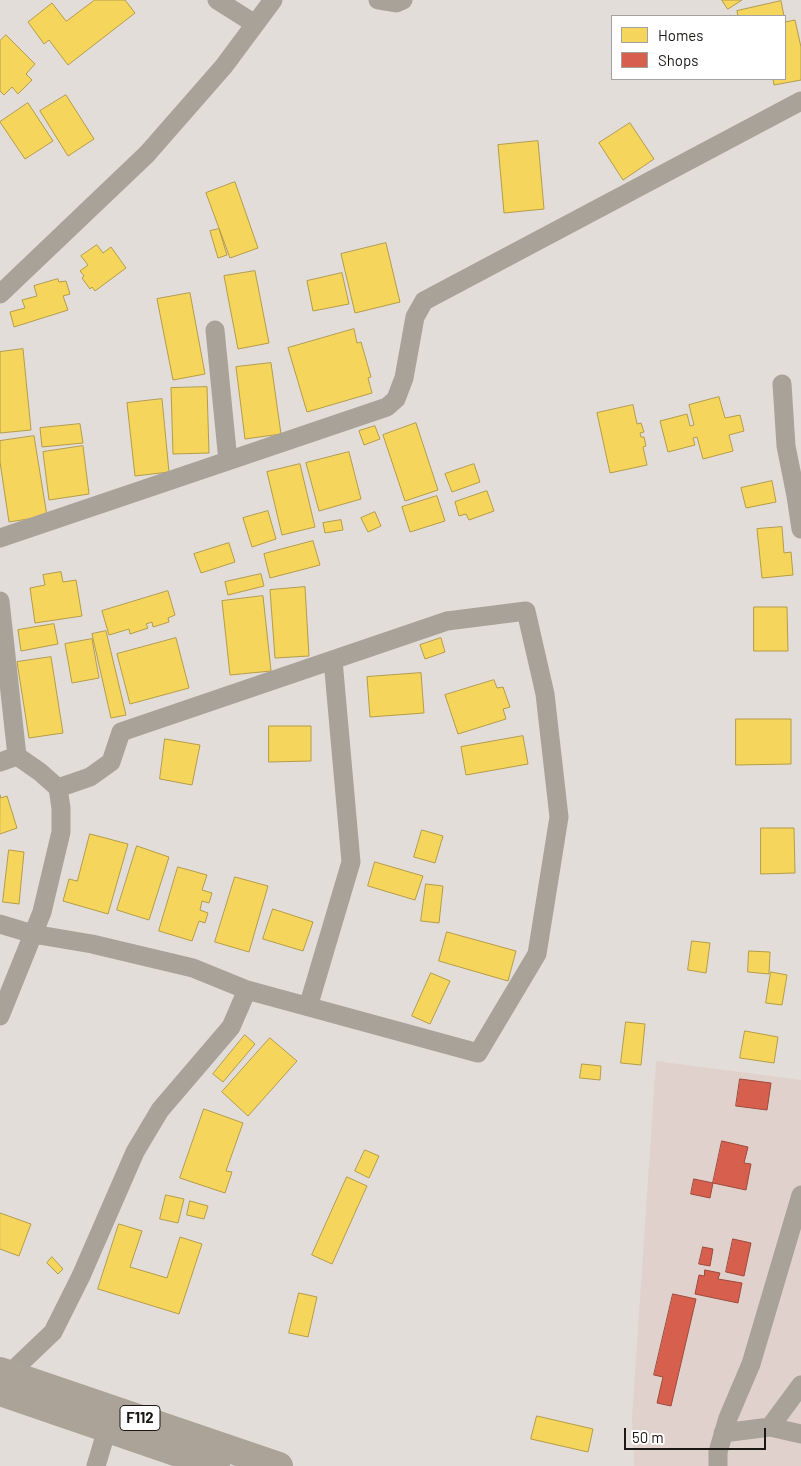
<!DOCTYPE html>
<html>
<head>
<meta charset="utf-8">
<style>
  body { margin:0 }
  #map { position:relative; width:801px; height:1466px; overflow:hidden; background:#e2ddd8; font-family:Barlow,sans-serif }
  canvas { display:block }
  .legend { position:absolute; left:611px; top:15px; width:175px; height:65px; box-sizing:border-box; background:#fff; border:1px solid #a3a2a1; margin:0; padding:6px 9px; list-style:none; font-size:15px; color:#1a1715 }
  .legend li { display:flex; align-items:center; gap:10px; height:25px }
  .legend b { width:25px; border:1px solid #a3a2a1 }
  .scale { position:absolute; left:624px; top:1428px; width:142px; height:22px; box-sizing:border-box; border:2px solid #1a1715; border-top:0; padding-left:6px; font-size:15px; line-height:18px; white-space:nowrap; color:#1a1715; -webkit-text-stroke:4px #fff; paint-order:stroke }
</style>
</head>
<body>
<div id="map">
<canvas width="801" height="1466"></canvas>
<ul class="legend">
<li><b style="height:14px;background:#f6d55c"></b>Homes</li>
<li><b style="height:14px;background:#d6604d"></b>Shops</li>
</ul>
<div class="scale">50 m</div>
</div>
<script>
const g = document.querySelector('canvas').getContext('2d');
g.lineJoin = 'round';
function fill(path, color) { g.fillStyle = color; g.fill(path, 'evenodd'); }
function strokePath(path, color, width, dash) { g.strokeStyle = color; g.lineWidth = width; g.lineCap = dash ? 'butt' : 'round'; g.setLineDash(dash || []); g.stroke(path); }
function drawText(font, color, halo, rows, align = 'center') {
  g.font = font + ' Barlow,sans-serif'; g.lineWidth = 5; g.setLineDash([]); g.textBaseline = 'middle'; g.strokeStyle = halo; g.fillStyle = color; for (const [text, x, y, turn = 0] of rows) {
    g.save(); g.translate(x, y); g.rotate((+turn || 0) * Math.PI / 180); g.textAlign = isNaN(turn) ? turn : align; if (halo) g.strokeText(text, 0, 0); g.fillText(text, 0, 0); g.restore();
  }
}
const commercial = new Path2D(`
  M656 1061 801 1080V1466H634L632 1418Z`);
const homes = new Path2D(`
  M95 0H125L135 13 68 65 49 40 44 44 28 22 52 3 66 21Z
  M722 0H742L728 9Z
  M781 1 784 16H738L737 11Z
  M785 19V22L795 20 801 47V80L774 85 773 79H785Z
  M6 35 35 64 26 74 32 80 18 94 12 87 4 95 0 91V41Z
  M66 95 94 139 68 156 40 111Z
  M28 103 53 141 25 159 0 122Z
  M630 123 654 159 623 180 599 143Z
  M538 141 544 209 504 213 498 145Z
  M235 182 258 248 230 258 206 193Z
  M219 229 227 255 218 258 210 231Z
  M386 243 400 302 355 313 341 254Z
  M97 245 103 253 111 247 126 268 95 291 92 287 90 289 82 278 84 276 80 271 88 265 81 256Z
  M255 271 269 343 238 349 224 276Z
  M342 273 349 304 313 311 307 281Z
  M58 279 59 282 66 281 70 294 63 296 68 310 14 327 10 312 25 308 22 300 37 296 34 286Z
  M190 293 205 374 173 380 157 299Z
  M354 329 357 343 361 342 371 377 368 378 372 393 307 412 288 348Z
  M23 349 31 430 0 433V352Z
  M271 363 281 434 245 439 236 367Z
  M207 387 209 453 173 454 171 388Z
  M719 397 725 418 740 415 744 431 729 435 733 451 703 459 697 437 693 438 695 445 668 452 660 421 687 414 690 426 694 425 689 405Z
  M162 399 169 472 135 476 127 403Z
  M633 405 637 424 641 423 644 432 640 433 641 437H644L646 446 643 447 647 465 610 473 597 413Z
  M416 423 438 490 405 501 383 435Z
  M80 424 83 443 42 447 40 428Z
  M375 426 380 439 364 445 359 431Z
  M34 436 47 516 9 522 0 462V441Z
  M83 446 89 494 49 500 43 452Z
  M349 452 361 499 319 511 306 463Z
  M300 464 315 527 282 535 267 472Z
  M474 464 480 482 452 492 445 474Z
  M772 481 776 502 746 508 741 488Z
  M487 491 494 511 469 520 466 514 459 516 455 502Z
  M437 496 445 521 410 532 402 507Z
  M268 511 276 539 252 547 243 518Z
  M375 512 381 526 368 532 361 518Z
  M341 520 343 530 325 533 323 523Z
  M782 527 784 553 791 552 793 575 762 578 757 529Z
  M313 541 320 565 270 578 264 554Z
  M229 543 235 562 201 573 194 554Z
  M61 572 63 582 76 580 82 616 35 623 30 588 45 585 43 575Z
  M261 574 264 586 228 595 225 582Z
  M305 587 309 656 275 658 270 590Z
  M168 591 175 615 168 618 169 622 153 627 152 622 146 624 148 628 130 634 129 629 109 635 102 611Z
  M263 596 271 671 230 675 222 601Z
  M754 607H787L788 651H754Z
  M54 624 58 644 21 651 18 630Z
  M106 631 126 715 111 718 92 634Z
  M176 638 189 688 130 704 117 654Z
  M441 638 445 652 425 659 420 645Z
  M92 639 99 678 72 683 65 644Z
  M51 657 63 733 29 738 17 662Z
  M421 673 424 713 370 717 367 677Z
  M494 680 497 688 503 687 510 707 503 709 506 719 458 734 445 695Z
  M736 719H791V764L736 765Z
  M269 726H311V761L269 762Z
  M523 736 528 764 466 775 461 747Z
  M165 739 200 745 192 785 160 779Z
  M0 795 1 798 7 796 17 828 0 834Z
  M761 828H794L795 873 761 874Z
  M422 830 443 836 435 863 414 857Z
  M90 834 128 844 108 914 63 901 69 879 77 881Z
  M137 846 169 857 149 920 117 910Z
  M9 850 24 852 19 904 3 902Z
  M375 862 423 876 415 900 368 886Z
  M178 867 207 875 202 890 212 893 209 903 202 901 200 910 208 913 205 923 199 921 192 941 159 931Z
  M235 877 268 886 249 952 215 942Z
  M426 884 443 886 439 923 421 921Z
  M273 909 313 922 303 951 263 939Z
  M447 932 516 951 508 981 439 961Z
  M692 941 710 943 706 973 688 970Z
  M749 951 770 952 769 974 748 972Z
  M771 972 787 975 782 1005 766 1003Z
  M431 973 450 981 430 1024 412 1016Z
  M626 1022 645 1024 641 1065 621 1063Z
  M745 1031 778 1037 774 1063 740 1058Z
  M245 1035 255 1044 223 1082 213 1074Z
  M270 1038 297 1061 248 1116 222 1092Z
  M582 1064 601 1066 600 1080 580 1078Z
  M204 1109 243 1123 226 1171 232 1172 225 1193 180 1178Z
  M365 1150 379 1156 369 1178 355 1171Z
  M347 1177 367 1186 332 1264 312 1255Z
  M166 1195 184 1199 178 1223 160 1219Z
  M190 1201 208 1206 204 1219 187 1215Z
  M0 1213 31 1224 19 1256 0 1249Z
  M119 1224 142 1231 130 1267 167 1278 180 1237 202 1244 179 1314 98 1289Z
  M52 1257 63 1269 58 1274 47 1263Z
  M299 1293 317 1297 308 1337 289 1333Z
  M537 1416 593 1429 588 1452 531 1439Z`);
const shops = new Path2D(`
  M740 1079 771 1083 767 1110 736 1106Z
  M722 1141 748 1147 744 1163 751 1164 746 1190 713 1183Z
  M694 1179 713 1183 710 1198 691 1194Z
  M733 1239 751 1243 744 1276 726 1272Z
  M703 1247 713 1249 710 1266 699 1264Z
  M705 1270 720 1273 718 1279 742 1283 738 1303 695 1294 699 1275 704 1276Z
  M673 1294 696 1299 671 1406 657 1403 663 1377 654 1375Z`);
const street = new Path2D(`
  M217 0 255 24
  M378 0 396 3 403 0
  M0 294 147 154 224 66 273 0
  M215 330 228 461
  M782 384 786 446 796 496 801 529
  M0 538 387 407 396 399 404 378 415 317 424 301 801 101
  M0 601 17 756 40 772 58 788 61 808V832L42 912 0 1016
  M0 762 17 756
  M0 924 33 934 92 944 193 968 247 990 478 1053 537 954 559 817 545 694 526 611 447 621 121 732 111 762 90 777 58 788
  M308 1007 351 862 333 660
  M9 1374 53 1332 81 1276 135 1152 160 1110 231 1027 247 990
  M770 1427 801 1385
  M723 1433 770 1427 801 1434
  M96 1466 107 1429
  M718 1466V1452L728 1418 751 1364 801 1195`);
const primary = new Path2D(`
  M0 1371 279 1466
  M0 1392 216 1466`);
const shields = [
  [140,1418,40]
];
const shieldNames = [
  ["F112",140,1418]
];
fill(commercial, '#e1d1cc');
fill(homes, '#f6d55c');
strokePath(homes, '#b49c47', 1);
fill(shops, '#d6604d');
strokePath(shops, '#9e4a3c', 1);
strokePath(street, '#a8a298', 19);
strokePath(primary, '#aba397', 28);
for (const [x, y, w] of shields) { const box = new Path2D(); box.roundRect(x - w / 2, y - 12.5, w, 25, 4); g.fillStyle = '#fff'; g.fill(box); strokePath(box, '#1a1715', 1); }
drawText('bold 15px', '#1a1715', null, shieldNames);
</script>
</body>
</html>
